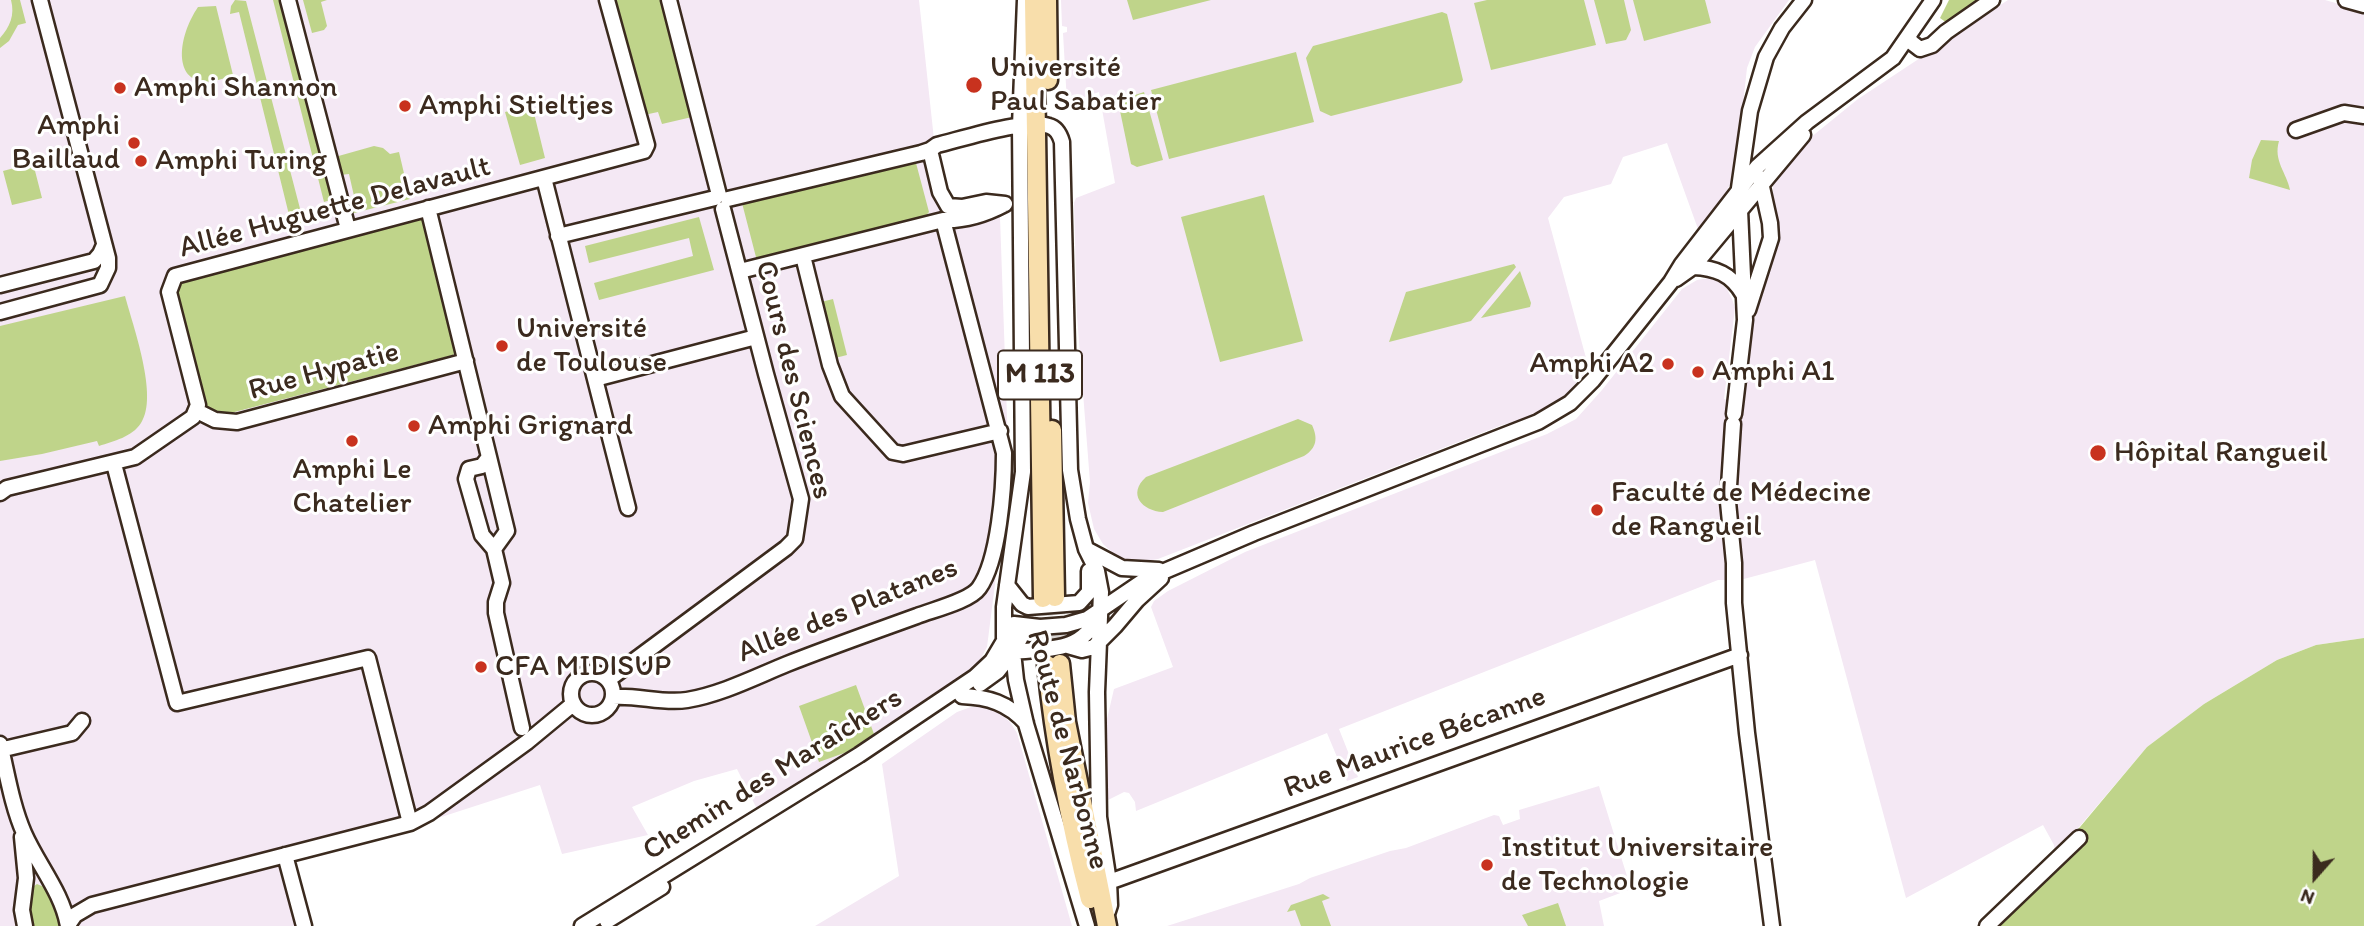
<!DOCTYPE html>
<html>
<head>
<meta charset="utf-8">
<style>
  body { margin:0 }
  #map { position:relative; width:2364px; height:926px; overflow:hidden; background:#fff; font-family:Itim,sans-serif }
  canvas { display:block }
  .north { position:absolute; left:2280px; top:842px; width:70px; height:70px; -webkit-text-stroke:5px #fff; paint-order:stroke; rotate:201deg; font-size:19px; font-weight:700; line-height:28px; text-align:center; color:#3b2a1e }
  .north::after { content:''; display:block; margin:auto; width:24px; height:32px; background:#3b2a1e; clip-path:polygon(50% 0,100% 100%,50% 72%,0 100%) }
</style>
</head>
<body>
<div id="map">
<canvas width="2364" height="926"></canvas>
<div class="north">N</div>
</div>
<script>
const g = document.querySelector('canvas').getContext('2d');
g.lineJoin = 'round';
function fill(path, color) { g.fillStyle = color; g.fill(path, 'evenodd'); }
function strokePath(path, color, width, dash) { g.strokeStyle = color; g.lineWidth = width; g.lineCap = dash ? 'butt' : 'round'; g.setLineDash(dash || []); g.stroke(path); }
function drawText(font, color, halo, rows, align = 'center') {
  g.font = font + ' Itim,sans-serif'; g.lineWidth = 6; g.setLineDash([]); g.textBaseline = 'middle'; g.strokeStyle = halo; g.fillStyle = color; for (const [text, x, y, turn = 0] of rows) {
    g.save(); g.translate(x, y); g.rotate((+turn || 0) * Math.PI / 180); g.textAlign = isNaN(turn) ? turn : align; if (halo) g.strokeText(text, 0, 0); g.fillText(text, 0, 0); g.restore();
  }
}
const built = new Path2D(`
  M0 0H919L942 214 990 218 1000 217 1009 474 987 647 980 660 971 671 878 734 757 809 737 769 694 781 632 807 648 835 562 854 540 785 432 820 288 852 308 926H0Z
  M1061 0H1789L1755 47 1747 68 1737 157 1731 183 1720 202 1698 229 1667 143 1623 157 1611 184 1564 197 1548 218 1589 369 1561 399 1525 419 1502 425 1158 559 1133 563 1115 555 1103 544 1094 529 1088 503 1090 482 1077 316 1074 203 1076 198 1115 183 1099 92 1067 103 1063 33 1067 32V27L1062 26Z
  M2008 0H2325L2364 11V638L2316 645 2277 660 2204 704 2147 747 2080 826 2055 853 2054 845 2043 825 1906 898 1815 560 1740 580H1718L1339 729 1358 777 1347 781 1327 733 1136 811 1135 802 1129 793 1124 792 1106 801 1107 719 1114 689 1173 667 1151 607 1154 601 1168 591 1245 552 1547 434 1576 419 1602 390 1682 289 1697 280 1710 278 1719 282 1727 289 1732 299 1735 308 1724 399 1739 404 1752 312 1776 253 1779 238 1777 216 1773 194V186L1779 176 1810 138 1858 99Z
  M971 707H987L1001 714 1010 722 1017 733 1072 926H815L899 876 882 764 957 712Z
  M1599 786 1631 889 1599 901 1604 926H1167L1299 884 1310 878 1390 851 1406 848 1494 815 1499 816 1503 825 1520 819 1519 810Z`);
const green = new Path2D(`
  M11 0H20L26 23 18 25 9 41 0 48V38C10 27 15 15 11 0Z
  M235 0 246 1 304 224 292 227 239 12 230 14 231 6Z
  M273 0H285L337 198 324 202Z
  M303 0H327L321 2 327 26 324 30 312 33Z
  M614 0H662L692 117 662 124 658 112 644 115Z
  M1127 0H1211L1133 20Z
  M1487 0H1584L1596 45 1491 70 1474 3Z
  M1594 0H1624L1631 30 1626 40 1606 44Z
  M1633 0H1705L1711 23 1644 41Z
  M1949 0H1977L1947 23 1940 18Z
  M216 6 233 75C172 101 173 44 198 7Z
  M1442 12 1447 14 1463 80 1461 83 1331 116 1320 111 1306 58 1313 46Z
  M1296 52 1314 122 1169 159 1151 90Z
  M1144 92 1163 160 1137 167 1131 164 1119 106 1123 99Z
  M532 105 545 158 520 165 505 112Z
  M2261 140 2279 141C2273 161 2287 173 2290 190L2249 178 2252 160Z
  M374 146 383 148 390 154 399 152 410 199 350 214 346 199 354 196 349 174 340 175 335 157Z
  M908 160 916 163 929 212 925 217 757 261 742 203Z
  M33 163 42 198 12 205 3 171Z
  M1264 195 1303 341 1220 362 1181 217Z
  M420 217 424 222 457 349 453 355 223 415 206 409 175 293 179 282Z
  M699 217 714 270 599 300 594 283 693 256 689 238 589 263 585 246Z
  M1514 264 1516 267 1471 321 1389 342 1406 292Z
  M1520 271 1531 303 1530 307 1481 318Z
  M125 296C133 326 159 397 141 423 132 437 114 441 99 446L97 441 42 454 0 461V326Z
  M833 299 847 355 835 358 821 302Z
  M1298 419 1312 425C1318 438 1317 448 1304 456L1163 512C1142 511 1127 494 1146 477Z
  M2364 638V926H1983L2080 827 2147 747 2204 704 2277 660 2316 645Z
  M856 685 874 734 847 752 819 762 799 706Z
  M37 884 49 889 63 926H32L28 908 30 889Z
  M1323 894 1330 898 1322 901 1331 926H1301L1295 910 1287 912 1291 905Z
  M1558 903 1566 926H1528L1522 915Z`);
const majorTunnel = new Path2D(`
  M1055 597 1060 664
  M1043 598 1047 665`);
const minor = new Path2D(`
  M288 0 348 229
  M669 0 719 195
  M1025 0 1020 126 1023 472 1004 607V638L1013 652 1016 680 1026 724 1087 926
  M2346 0 2364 5
  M1909 37 1911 42 1920 49 1932 45 1946 32 1992 0
  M2296 130 2344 113 2364 116
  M930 150 940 192 948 206 962 207 986 202 1005 204
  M544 178 595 379 756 337
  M728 199 921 153 930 150 937 145C962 139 1026 118 1049 126 1057 128 1060 135 1062 142L1070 470 1078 519 1086 549 1097 571 1101 592 1097 692 1099 817 1109 882 1110 905 1108 911
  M428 208 489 457
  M558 236 715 198
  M803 256 830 365 842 396 893 452 903 454 1000 431
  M1693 267C1716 268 1731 274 1743 294
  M740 271 943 220C965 221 986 214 1005 204
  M1676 279 1693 267 1803 135
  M0 285 94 261 100 254 104 245
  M1748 310 1771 238 1770 223 1760 178
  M0 312 100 285 108 268V258L40 0
  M595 379 628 508
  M197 411 215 420 237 422 466 361
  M1734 414 1745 320 1739 188 1750 111 1766 57 1782 28 1804 0
  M1733 424 1728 502 1734 563V603L1747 733 1772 926
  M114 464 177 703 368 658 410 823
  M0 493 7 488 135 457 193 417 198 405 169 292 175 276 644 151 647 145 607 0
  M494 549 507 531 489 457 482 466 469 469 466 479 482 535 494 549 502 583 496 602V613L522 728
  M1086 549 1122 568 1159 570
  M1007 585 1022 604 1028 607 1079 603 1089 592V571
  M1068 646 1082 650 1094 647 1115 626 1137 600 1161 578
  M1013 652C1047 648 1082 653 1098 616
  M571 694a21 21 0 1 1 42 0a21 21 0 1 1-42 0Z
  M608 680 786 548 795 539 801 499 766 374 723 209
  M980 684 998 671 1013 652 1022 635 1040 627
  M962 696C988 697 1008 703 1026 723
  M613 697C638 695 663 704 687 700 722 694 755 677 787 664 830 647 873 632 917 616 932 610 970 601 979 588 999 560 1004 488 1004 453L943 220
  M0 744C7 773 12 806 24 833 38 865 62 892 68 926
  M0 750 72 733 82 721
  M22 837 26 878 22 910 25 926
  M285 855 304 926
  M1109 882 1740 655
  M607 921 662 887
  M68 925 75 915 92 905 410 823 429 813 527 742 573 704
  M582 926 859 755 975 677 992 661 1014 624 1040 627 1066 625 1087 619 1146 579 1254 533 1538 422 1570 403 1593 380 1671 282 1682 264 1757 167 1807 122 1893 58 1933 0
  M1987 926 2079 838`);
const major = new Path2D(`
  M1034 0 1043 598
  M1047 0 1048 80
  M1052 430 1055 597
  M1060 664 1066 722 1107 926
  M1047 665C1055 745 1070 822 1090 899`);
const markers = [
  [974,85,9,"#c8321e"],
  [120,88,7,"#c8321e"],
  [405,106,7,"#c8321e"],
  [134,143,7,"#c8321e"],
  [141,161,7,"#c8321e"],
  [502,346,7,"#c8321e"],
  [1668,364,7,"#c8321e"],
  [1698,372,7,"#c8321e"],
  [414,426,7,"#c8321e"],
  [352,441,7,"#c8321e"],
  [2098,453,9,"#c8321e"],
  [1597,510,7,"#c8321e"],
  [481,667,7,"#c8321e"],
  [1487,865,7,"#c8321e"]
];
const shields = [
  [1040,375,84]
];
const shieldNames = [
  ["M 113",1040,375]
];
const poiNames = [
  ["Université",990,68],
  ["Paul Sabatier",990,102],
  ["Amphi Shannon",134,88],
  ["Amphi Stieltjes",419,106],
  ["Amphi",120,126,"right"],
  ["Baillaud",120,160,"right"],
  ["Amphi Turing",155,161],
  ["Université",516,329],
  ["de Toulouse",516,363],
  ["Amphi A2",1654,364,"right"],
  ["Amphi A1",1712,372],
  ["Amphi Grignard",428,426],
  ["Hôpital Rangueil",2114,453],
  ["Amphi Le",352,470,"center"],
  ["Chatelier",352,504,"center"],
  ["Faculté de Médecine",1611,493],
  ["de Rangueil",1611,527],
  ["CFA MIDISUP",495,667],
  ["Institut Universitaire",1501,848],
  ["de Technologie",1501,882]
];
const streetNames = [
  ["Allée Huguette Delavault",335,208,-15],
  ["Rue Hypatie",324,372,-15],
  ["Cours des Sciences",793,380,76],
  ["Allée des Platanes",848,611,-22],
  ["Rue Maurice Bécanne",1415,743,-20],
  ["Route de Narbonne",1067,750,75],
  ["Chemin des Maraîchers",773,775,-32]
];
fill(built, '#f4e8f4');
fill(green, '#bfd48a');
strokePath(majorTunnel, '#d8d4d2', 18, [18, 9]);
strokePath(minor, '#3b2a1e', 19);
strokePath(major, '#3b2a1e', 23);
strokePath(minor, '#fff', 14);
strokePath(major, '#f8deab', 18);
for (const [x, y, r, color] of markers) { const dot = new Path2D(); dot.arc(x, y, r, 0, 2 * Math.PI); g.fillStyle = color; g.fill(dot); strokePath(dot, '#fff', 2.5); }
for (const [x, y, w] of shields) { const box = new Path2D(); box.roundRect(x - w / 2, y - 24.5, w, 49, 5); g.fillStyle = '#fff'; g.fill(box); strokePath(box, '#3b2a1e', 2); }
drawText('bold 28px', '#3b2a1e', null, shieldNames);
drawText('30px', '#3b2a1e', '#fff', poiNames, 'left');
drawText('30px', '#3b2a1e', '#fff', streetNames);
</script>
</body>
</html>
